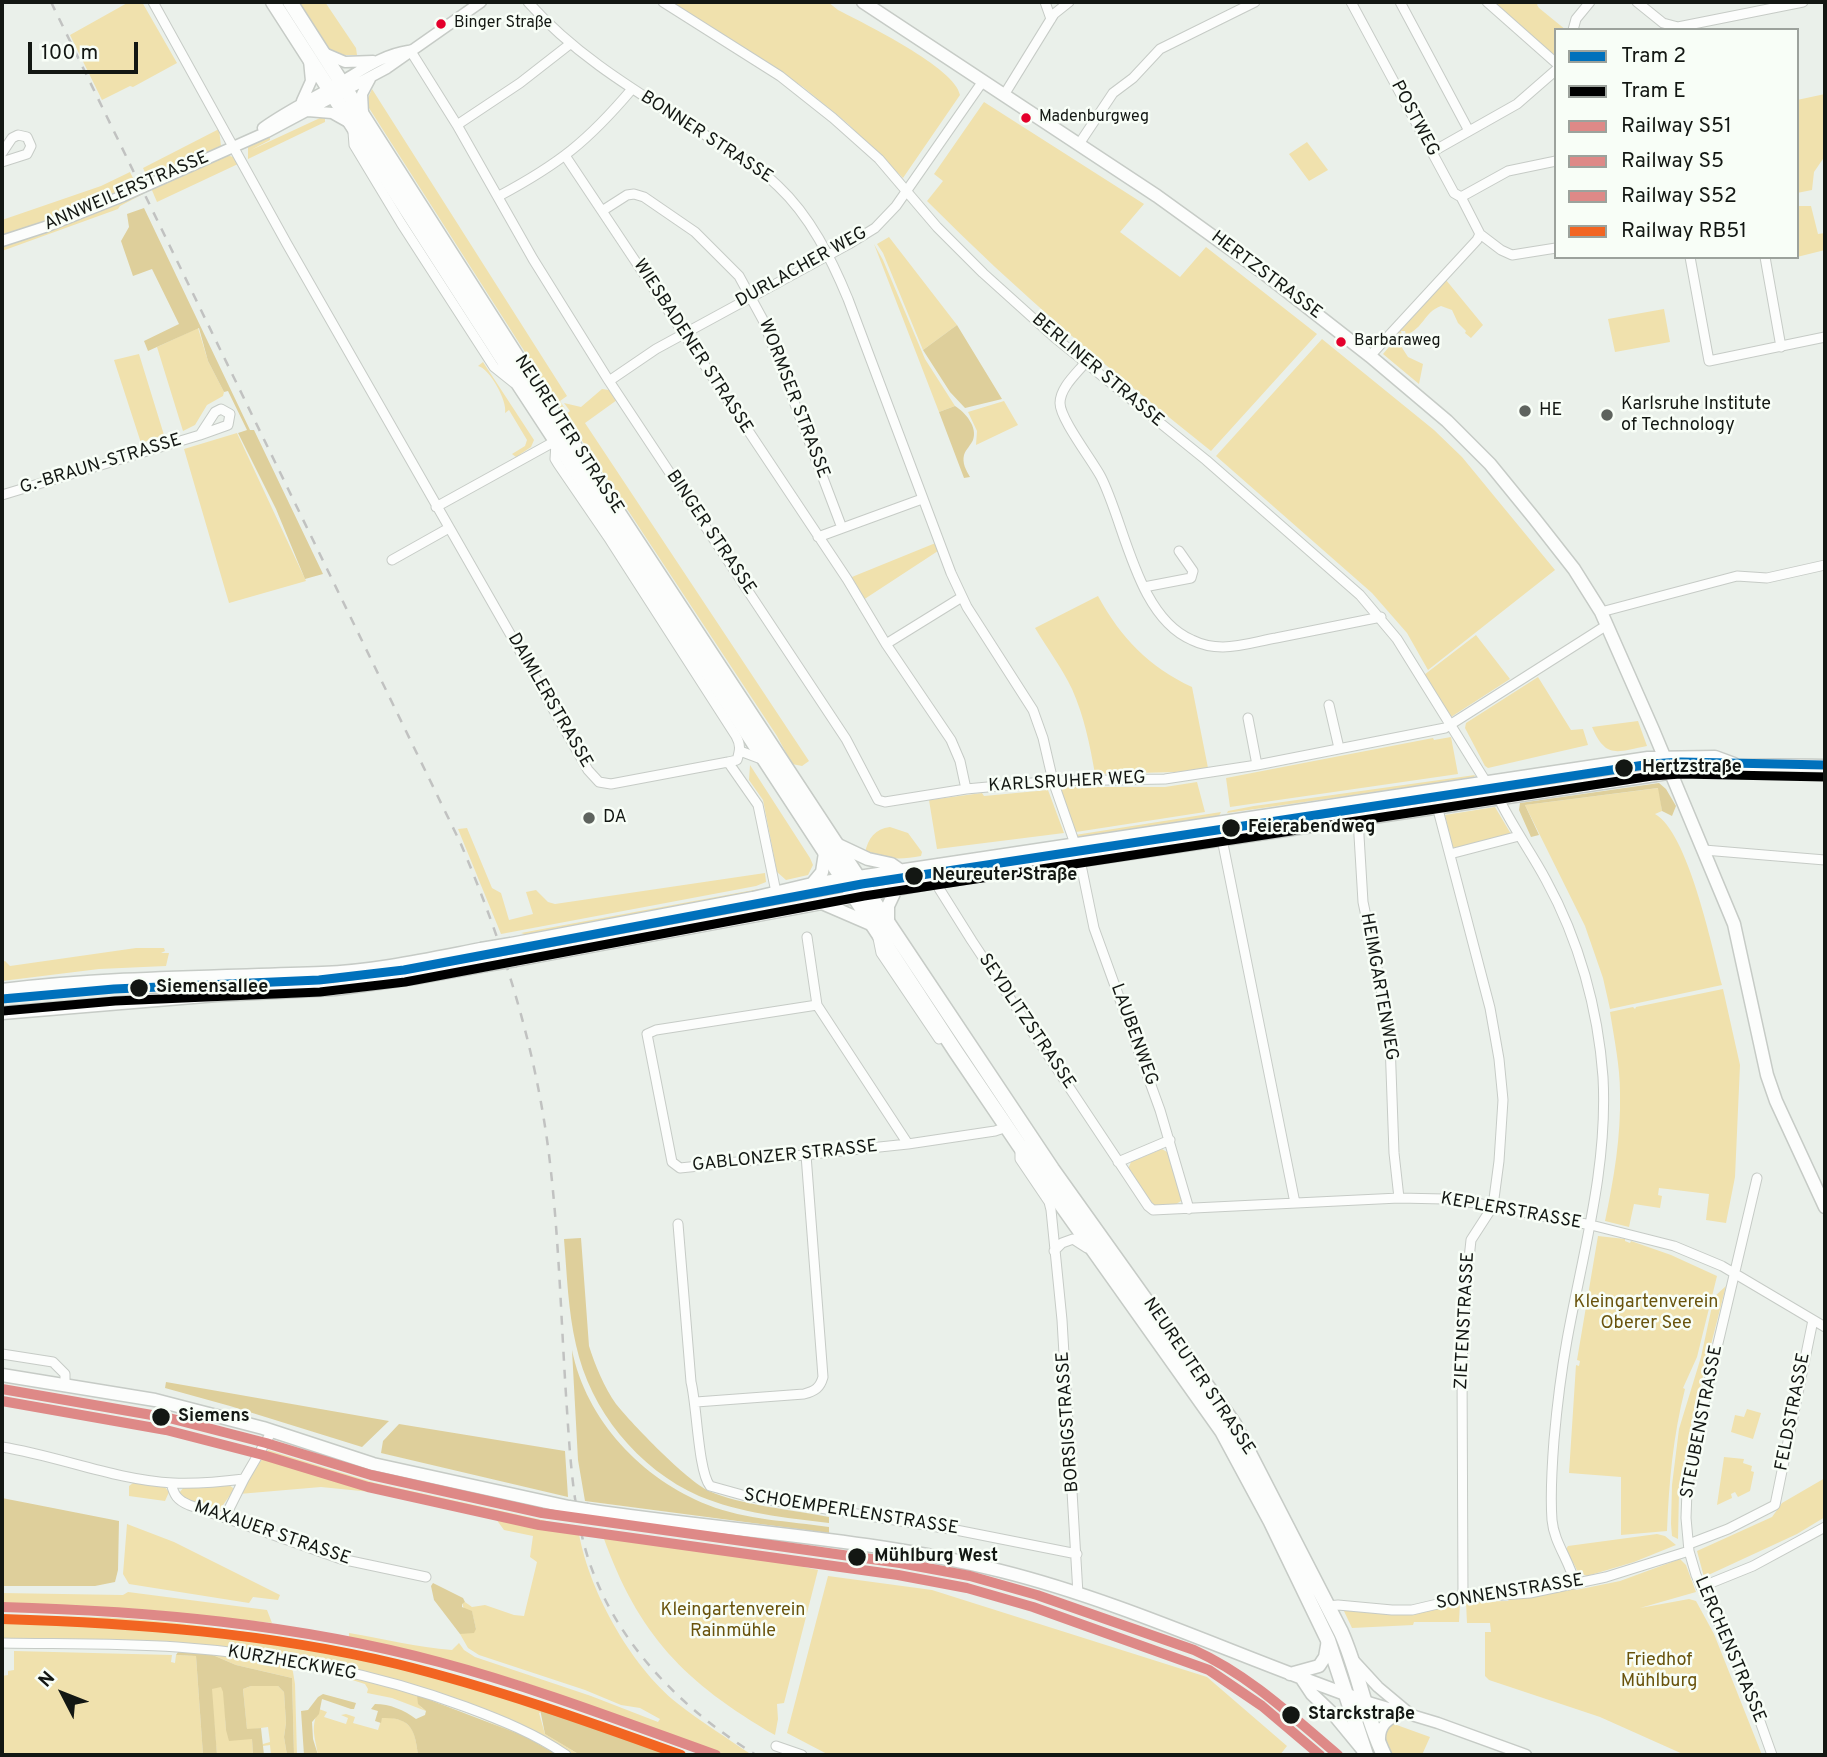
<!DOCTYPE html>
<html>
<head>
<meta charset="utf-8">
<style>
  body { margin:0 }
  #map { position:relative; width:1827px; height:1757px; overflow:hidden; background:#eaf0ea; font-family:Overpass,sans-serif }
  canvas { display:block }
  .frame { position:absolute; inset:0; border:4px solid #131713; pointer-events:none }
  .legend { position:absolute; left:1554px; top:28px; width:245px; height:231px; box-sizing:border-box; background:#f8fef7; border:2px solid #9ca29c; margin:0; padding:9px 12px; list-style:none; font-size:21px; color:#131713 }
  .legend li { display:flex; align-items:center; gap:14px; height:35px }
  .legend b { width:35px; border:2px solid #9ca29c }
  .north { position:absolute; left:28px; top:1659px; width:70px; height:70px; -webkit-text-stroke:5px #f8fef7; paint-order:stroke; rotate:312deg; font-size:19px; font-weight:700; line-height:28px; text-align:center; color:#131713 }
  .north::after { content:''; display:block; margin:auto; width:24px; height:32px; background:#131713; clip-path:polygon(50% 0,100% 100%,50% 72%,0 100%) }
  .scale { position:absolute; left:28px; top:42px; width:110px; height:32px; box-sizing:border-box; border:4px solid #131713; border-top:0; padding-left:9px; font-size:21px; line-height:24px; white-space:nowrap; color:#131713; -webkit-text-stroke:5px #f8fef7; paint-order:stroke }
</style>
</head>
<body>
<div id="map">
<canvas width="1827" height="1757"></canvas>
<div class="frame"></div>
<ul class="legend">
<li><b style="height:9px;background:#0071bc"></b>Tram 2</li>
<li><b style="height:9px;background:#000"></b>Tram E</li>
<li><b style="height:9px;background:#de8987"></b>Railway S51</li>
<li><b style="height:9px;background:#de8987"></b>Railway S5</li>
<li><b style="height:9px;background:#de8987"></b>Railway S52</li>
<li><b style="height:9px;background:#f26522"></b>Railway RB51</li>
</ul>
<div class="north">N</div>
<div class="scale">100 m</div>
</div>
<script>
const g = document.querySelector('canvas').getContext('2d');
g.lineJoin = 'round';
function fill(path, color) { g.fillStyle = color; g.fill(path, 'evenodd'); }
function strokePath(path, color, width, dash) { g.strokeStyle = color; g.lineWidth = width; g.lineCap = dash ? 'butt' : 'round'; g.setLineDash(dash || []); g.stroke(path); }
function drawText(font, color, halo, rows, align = 'center') {
  g.font = font + ' Overpass,sans-serif'; g.lineWidth = 5; g.setLineDash([]); g.textBaseline = 'middle'; g.strokeStyle = halo; g.fillStyle = color; for (const [text, x, y, turn = 0] of rows) {
    g.save(); g.translate(x, y); g.rotate((+turn || 0) * Math.PI / 180); g.textAlign = isNaN(turn) ? turn : align; if (halo) g.strokeText(text, 0, 0); g.fillText(text, 0, 0); g.restore();
  }
}
const green = new Path2D(`
  M129 2H142L177 63 133 87 130 86 102 100 70 35Z
  M295 2H325L356 48 357 55H345L344 58 325 46Z
  M671 2H828L838 10C863 23 956 68 960 95L903 178 847 123 803 87Z
  M1494 2H1539L1537 5 1539 8 1566 30H1556V58Z
  M372 89 567 396 560 401 565 409 562 410 369 108 368 98Z
  M1825 94V156L1814 172 1812 190 1797 193V100Z
  M984 102 1144 204 1120 232 1180 277 1206 247 1317 334 1211 451C1112 372 1016 291 927 201L943 181 934 174Z
  M320 118H325V122L248 159V146L259 139 270 137V140L251 150Z
  M219 129 221 146 149 181 143 168Z
  M1307 142 1328 170 1309 181 1289 154Z
  M224 154 233 157 238 164 157 202 151 188Z
  M130 172 137 186 70 214 2 237V220L101 186Z
  M142 192 143 194 120 206 118 209 2 251V244Z
  M1797 206H1811L1818 234 1825 233V250L1797 257Z
  M889 237 957 325 923 350 883 253 877 244Z
  M874 244 883 260 925 359 955 406 939 412Z
  M1446 280 1483 325 1471 338 1465 333 1466 331 1458 323 1452 310 1441 306C1424 312 1424 328 1406 335L1405 331H1401L1402 336 1393 339Z
  M1664 309 1670 342 1615 352 1608 319Z
  M198 328 208 361 224 392 223 396 207 405 195 425 183 431 157 347Z
  M1322 339 1434 430 1462 457 1555 570 1428 670 1407 633 1372 593 1216 456Z
  M1399 343 1408 357 1423 364 1419 384 1383 354 1389 347Z
  M139 354 164 435 141 443 114 360Z
  M483 362 534 440 531 447 516 457 512 454 525 446 527 440 509 410 505 413C508 401 489 368 478 366Z
  M602 389 609 390 617 400 585 423 809 761 802 766 792 764 777 736 565 415 570 411 564 403 581 407Z
  M1004 401 1018 425 976 445 977 431 968 412Z
  M237 433 306 581 229 603 184 449Z
  M938 542 941 549 860 602 847 579Z
  M1098 596C1121 638 1149 667 1192 687L1208 768 1176 772 1095 774C1090 745 1084 716 1072 689 1062 668 1047 648 1035 628Z
  M1476 635 1510 679 1451 717 1424 675Z
  M1538 677 1571 730 1583 729 1588 745 1488 768 1485 766 1465 728 1466 723Z
  M1638 721 1647 746C1616 752 1606 759 1592 727Z
  M1451 737 1458 774 1230 807 1226 778 1433 738 1434 740Z
  M750 765 810 858 813 865 808 875 786 880 777 872 763 800 749 780Z
  M1475 775 1473 778 1227 813 1228 811 1254 806Z
  M1197 782 1205 812 1076 832 1060 787H1165Z
  M1659 788 1662 811 1655 814C1688 832 1712 947 1722 985L1610 1009 1603 978 1585 926 1525 805Z
  M1048 790 1064 833 937 849 929 800 982 793 984 796Z
  M1495 807 1511 834 1453 849 1445 815Z
  M1221 812 1219 816 1078 838 1075 835Z
  M890 827 908 833 922 852 921 856C901 860 885 859 865 853 868 838 875 829 890 827Z
  M467 828 492 888 501 893 509 920 533 914 526 892 536 890 548 902 555 904 765 873 766 882 756 886 501 934 458 829Z
  M759 889 760 891 527 935 521 933Z
  M136 948H164L165 951 161 953H169L166 966 99 969 2 981V962L5 961 10 966Z
  M1723 989 1740 1065 1735 1177 1726 1223 1706 1220 1709 1194 1659 1188 1658 1195 1662 1196 1660 1208 1634 1204 1629 1227 1605 1221C1614 1178 1621 1137 1620 1093 1620 1066 1614 1038 1610 1012L1633 1007 1635 1009 1636 1007Z
  M1162 1149 1167 1152 1183 1193 1181 1201 1173 1206 1152 1205 1128 1169 1131 1162Z
  M1598 1236 1625 1239V1241L1630 1243 1631 1241 1671 1255 1717 1276 1697 1357 1683 1388 1685 1389C1673 1436 1669 1482 1667 1531L1621 1535V1477L1569 1473 1576 1365 1579 1366 1580 1361 1577 1360Z
  M1726 1286 1693 1415 1679 1491 1678 1539 1672 1536 1671 1524 1672 1485 1679 1429 1701 1357 1714 1297Z
  M1747 1409 1761 1413 1753 1439 1731 1432 1735 1415 1744 1417Z
  M268 1450 375 1483 578 1528C587 1588 630 1665 677 1703 701 1722 727 1738 752 1755H727L520 1681 432 1656 349 1637V1633C384 1639 417 1647 452 1650L459 1643 464 1650 475 1657 591 1696 658 1722 660 1719 640 1708 621 1705 585 1690 479 1655 468 1648 460 1634 476 1629 472 1612 464 1609 462 1603 465 1602 472 1607 485 1605 514 1615 524 1616 537 1562 530 1557 533 1536 504 1530 496 1519 371 1492 321 1487 239 1494Z
  M1724 1457 1744 1459 1743 1463 1752 1466 1751 1471 1754 1472 1750 1491 1738 1497 1735 1492 1731 1494 1732 1498 1717 1505Z
  M1825 1478V1517L1797 1534 1704 1577 1697 1551 1772 1517 1782 1503Z
  M133 1483 163 1485 169 1492 165 1501 129 1496V1486Z
  M229 1485 233 1488V1491L218 1512 183 1499 179 1493 184 1487Z
  M127 1524 174 1542 280 1595 278 1600 253 1597 249 1603 129 1584 123 1574Z
  M1657 1534 1665 1536 1676 1545 1634 1562 1587 1576 1578 1572 1566 1549 1568 1546Z
  M603 1536 805 1563 804 1567 818 1570 784 1703 777 1704 778 1719 775 1735C685 1683 638 1635 603 1536Z
  M1680 1559 1686 1565 1696 1592 1640 1608 1689 1599 1696 1601 1714 1634 1762 1755H1685L1600 1717 1489 1680 1485 1676V1632H1491L1490 1623H1467L1466 1602 1508 1601 1510 1598H1526L1574 1589 1576 1590 1620 1581Z
  M828 1576 932 1590 1207 1677 1287 1746 1280 1755H829L787 1733Z
  M128 1592 267 1610 272 1623 141 1609 2 1605V1593L123 1595Z
  M1460 1603 1459 1622H1414L1413 1625 1352 1628 1343 1609 1429 1611Z
  M2 1614C32 1617 62 1616 92 1617 135 1618 180 1623 224 1629 376 1649 520 1691 663 1745L647 1746 549 1709 539 1713 545 1734 580 1755C569 1755 558 1744 548 1738 502 1715 453 1696 404 1682 267 1643 142 1639 2 1639Z
  M14 1651 172 1655 171 1662 175 1663 176 1655 196 1656 203 1755H2V1676L8 1675V1671L14 1670Z
  M208 1653 292 1666 295 1684 297 1755H294L292 1678 236 1665Z
  M320 1670C404 1688 486 1712 561 1755L476 1716 418 1696 421 1707 426 1711 392 1698 367 1693 368 1689 365 1684Z
  M251 1686H278L284 1692 286 1723 284 1737 287 1755H271L270 1745 263 1746V1744L270 1742 268 1727 247 1730 243 1689Z
  M216 1687H222L224 1692 226 1730 252 1739 253 1755H217L211 1689Z
  M319 1709 327 1712 324 1717 346 1724 348 1718 341 1715 346 1714 355 1717 353 1723 378 1730 382 1717C411 1718 415 1729 418 1755H318C315 1737 310 1727 319 1709Z
  M1394 1724 1430 1737 1422 1755H1389L1383 1743 1386 1728Z`);
const forest = new Path2D(`
  M144 208 250 430H254L323 574 305 579 276 509 238 433 247 430 228 391 224 392 208 361 199 328 148 351 144 341 179 324 152 269 133 276 121 241 129 227 127 214Z
  M957 325 1002 399 965 408 950 392 923 350Z
  M955 406C965 412 978 427 973 440 971 445 966 449 964 455 962 463 966 470 970 477L964 478 939 412Z
  M1659 783 1666 789 1676 806 1672 816 1662 811 1658 788 1525 805 1539 835 1531 837 1519 810 1520 803Z
  M581 1238 589 1346C595 1365 604 1387 616 1404 633 1425 686 1480 709 1491 739 1505 795 1510 829 1517V1523C786 1518 740 1513 699 1496 638 1469 590 1410 576 1345 568 1310 567 1275 564 1239Z
  M572 1350C586 1420 642 1479 708 1505 746 1520 789 1521 829 1527V1533L585 1501 578 1460Z
  M166 1382 389 1421 362 1447 230 1406 165 1388Z
  M399 1424 565 1451 568 1497 381 1453 383 1441Z
  M2 1498 119 1521 118 1570 115 1582 95 1586H2Z
  M433 1583 463 1598 465 1602 462 1604V1607L472 1611 476 1629 474 1633 460 1634 434 1600 431 1586Z
  M178 1652 208 1653 236 1665 292 1678 294 1755H287L284 1737 286 1723 284 1692 278 1686H251L243 1689 247 1729 261 1728 264 1755H253L252 1739 229 1741 226 1730 223 1692 221 1687 212 1689 217 1755H203L196 1656 176 1655Z
  M323 1694 356 1703 354 1709H351L322 1699 319 1714 312 1722 313 1739 318 1755H304L301 1711 308 1710 318 1697Z
  M417 1695 524 1736 558 1755H418C415 1730 411 1717 382 1718L381 1723 375 1721 378 1711 371 1709 375 1704C390 1704 404 1710 416 1719L425 1715 426 1711 418 1704Z
  M540 1709H549L647 1746 663 1745 691 1755H580L545 1734Z`);
const minor = new Path2D(`
  M153 2 287 244 588 770 599 782 611 784 728 762 758 805 776 892
  M528 2C575 55 634 90 694 128 722 146 753 162 778 186 810 216 831 258 848 299L951 573 967 607 1033 710 1043 738 1053 781 1075 844
  M663 2 780 76 833 118 879 159 937 227 983 273 1054 337 1206 460 1360 595 1397 639 1486 782
  M1045 2 1051 19
  M1351 2 1454 193 1461 197 1480 234
  M1400 2 1469 131
  M1487 2 1556 63
  M1637 2 1663 23 1678 27 1803 2
  M1573 30 1576 19 1590 2
  M410 50 457 125 533 259 609 381 846 739 878 800 885 802 966 789 1053 781 1165 779 1257 765 1445 728 1607 625
  M1004 95 1054 14 1069 2
  M457 125 520 83 570 44
  M353 132 354 145 401 223 494 367 514 383
  M1079 144 1113 93 1133 78 1160 49 1255 2
  M1432 152 1517 104 1556 70
  M2 153 12 138 18 135 27 137 31 146 27 154 2 162
  M566 157 847 579 886 644 951 740 960 761 966 789
  M499 196C559 164 588 141 632 89
  M1461 197 1508 171 1556 161
  M602 211 627 195 634 194 644 197 695 232 739 276 763 320 842 528
  M1480 234 1501 250 1512 255 1556 248
  M1690 257 1709 361 1825 337
  M1765 257 1781 347
  M1370 356 1477 240 1480 234
  M1085 363C1076 374 1060 388 1060 403 1060 419 1092 460 1101 477 1125 524 1137 617 1192 640 1202 645 1213 647 1223 647 1241 647 1259 641 1276 638 1311 631 1346 624 1381 617
  M609 381 656 349 849 244 875 228 896 206 983 81
  M221 409 230 414 228 425 200 435 215 412Z
  M556 443 555 459 558 464 610 540 736 736C741 745 740 750 737 760L728 762
  M2 495 200 435
  M436 507 559 439
  M818 537 922 499
  M392 560 449 528
  M1144 587 1191 578 1193 571 1179 551
  M1601 612 1737 576 1767 578 1825 565
  M886 644 962 597
  M1329 705 1339 748
  M1248 718 1257 765
  M740 751 764 760
  M1498 797C1512 826 1531 852 1546 880 1579 940 1598 1009 1603 1077 1608 1167 1583 1252 1567 1340 1561 1373 1557 1406 1554 1440 1552 1466 1550 1494 1552 1520 1554 1543 1570 1561 1575 1584
  M1437 806 1490 1008 1499 1059 1503 1100 1499 1161 1493 1206 1471 1240 1465 1296 1462 1366 1463 1598
  M1358 819 1363 902 1380 982 1390 1042 1394 1153 1399 1198
  M1222 839 1295 1203
  M1704 850 1825 860
  M1450 854 1519 836
  M1080 860 1094 928 1160 1110 1189 1209
  M935 882 972 941 1148 1206 1153 1210 1399 1198 1444 1199 1476 1203 1591 1225 1674 1246 1722 1266 1825 1327
  M807 937 817 1005
  M878 938 881 953 939 1039
  M908 1144 817 1005 656 1030 647 1034 672 1162 680 1168 908 1144 995 1131 1007 1127
  M1020 1151V1159L1049 1202 1051 1210 1062 1320 1078 1594
  M1118 1162 1170 1140
  M1757 1178 1698 1428 1687 1490 1686 1518 1689 1551 1696 1575 1746 1682 1772 1755
  M678 1224 691 1382C697 1405 698 1471 710 1486L746 1496 956 1530 1077 1554
  M1054 1251 1062 1243 1073 1239 1087 1248
  M2 1354 53 1362 65 1374V1384
  M696 1402 804 1394C815 1391 820 1388 823 1377L806 1155
  M2 1447C59 1456 115 1480 173 1483 197 1484 220 1482 244 1479
  M171 1483C174 1495 177 1500 189 1505L341 1559 426 1577
  M225 1517 244 1479 272 1431
  M1689 1544 1728 1529 1775 1505 1813 1320
  M1701 1587 1753 1566 1825 1527
  M1328 1606 1338 1605 1392 1610H1412L1463 1598 1530 1593 1606 1577 1689 1551
  M2 1643C60 1644 119 1643 177 1647 274 1654 374 1673 466 1707 501 1720 536 1734 566 1755
  M776 1746 802 1755`);
const tertiary = new Path2D(`
  M324 53 345 62 373 61
  M302 101 311 81 309 60
  M308 111 332 113 348 122
  M363 113 362 94 370 79
  M263 128C285 112 310 100 334 86 358 73 381 55 408 51
  M2 241 45 227 123 196 267 132 387 68 481 2
  M1355 1662 1378 1687 1409 1713
  M1365 1701 1438 1723 1526 1755
  M1380 1741C1379 1725 1388 1720 1401 1712`);
const secondary = new Path2D(`
  M863 2 1157 196 1265 274 1370 356 1447 421 1490 464 1534 518 1574 569 1601 612 1653 730 1734 924 1767 1075 1776 1101 1825 1207
  M834 843 868 859 891 864 901 871
  M812 884 822 872 825 853
  M822 903 873 925
  M888 923V906L896 889
  M511 944 753 898 812 884 1648 758 1715 757 1734 764
  M516 960 935 882 1656 775C1713 764 1768 765 1825 766
  M2 990C108 977 215 977 322 973 375 971 429 959 481 949
  M2 1013 217 995 335 989 414 978 486 965
  M2 1375 155 1400 263 1428 373 1464 569 1507
  M587 1510C724 1531 866 1537 1001 1571 1125 1602 1243 1659 1365 1701
  M1290 1674 1319 1666 1325 1657 1328 1640
  M1302 1679 1312 1694 1335 1716 1363 1750`);
const primary = new Path2D(`
  M273 2 520 386 956 1052 1019 1145 1222 1431 1271 1522 1328 1640 1366 1755
  M290 2 556 418 888 923 1052 1169 1234 1424 1341 1632C1359 1672 1365 1716 1384 1755`);
const rail = new Path2D(`
  M51 2 460 842C504 945 537 1051 550 1163 559 1240 561 1318 566 1395 569 1439 571 1484 580 1527 600 1627 672 1703 756 1755`);
const secondaryBridge = new Path2D(`
  M481 949 511 944
  M486 965 516 960
  M569 1507 587 1510`);
const rail1 = new Path2D(`
  M2 1389 169 1418 266 1443 371 1475 542 1513 900 1563 970 1576 1037 1595 1194 1650C1249 1675 1292 1716 1338 1755`);
const rail2 = new Path2D(`
  M2 1401 166 1430 263 1455 368 1487 539 1525 898 1575 967 1588 1033 1607 1209 1670 1262 1706 1320 1755`);
const rail3 = new Path2D(`
  M2 1607C149 1611 296 1624 439 1662 533 1687 624 1722 716 1755`);
const rail4 = new Path2D(`
  M2 1619C135 1623 268 1633 397 1664 494 1688 587 1721 681 1755`);
const tram1 = new Path2D(`
  M2 999 114 989 319 980 404 970 862 884 1651 764 1681 762 1825 765`);
const tram2 = new Path2D(`
  M3 1011 115 1001 320 992 405 982 864 896 1652 776 1681 774 1825 777`);
const markers = [
  [441,24,6,"#e4002b"],
  [1026,118,6,"#e4002b"],
  [1341,342,6,"#e4002b"],
  [1525,411,7,"#5e635e"],
  [1607,415,7,"#5e635e"],
  [1624,768,10,"#131713"],
  [589,818,7,"#5e635e"],
  [1231,828,10,"#131713"],
  [914,876,10,"#131713"],
  [139,988,10,"#131713"],
  [161,1417,10,"#131713"],
  [857,1557,10,"#131713"],
  [1291,1715,10,"#131713"]
];
const busNames = [
  ["Binger Straße",454,24],
  ["Madenburgweg",1039,118],
  ["Barbaraweg",1354,342]
];
const streetNames = [
  ["POSTWEG",1414,119,62],
  ["BONNER STRASSE",706,138,33],
  ["ANNWEILERSTRASSE",127,192,-23],
  ["DURLACHER WEG",802,268,-29],
  ["HERTZSTRASSE",1266,276,37],
  ["WIESBADENER STRASSE",692,347,57],
  ["BERLINER STRASSE",1097,371,40],
  ["WORMSER STRASSE",793,399,69],
  ["NEUREUTER STRASSE",568,435,57],
  ["G.-BRAUN-STRASSE",101,465,-17],
  ["BINGER STRASSE",710,533,56],
  ["DAIMLERSTRASSE",549,701,60],
  ["KARLSRUHER WEG",1067,783,-3],
  ["HEIMGARTENWEG",1378,987,80],
  ["SEYDLITZSTRASSE",1026,1022,56],
  ["LAUBENWEG",1133,1035,70],
  ["GABLONZER STRASSE",785,1157,-6],
  ["KEPLERSTRASSE",1511,1212,10],
  ["ZIETENSTRASSE",1466,1321,-87],
  ["NEUREUTER STRASSE",1198,1377,56],
  ["FELDSTRASSE",1794,1412,-79],
  ["BORSIGSTRASSE",1069,1422,-94],
  ["STEUBENSTRASSE",1703,1422,-79],
  ["SCHOEMPERLENSTRASSE",851,1513,9],
  ["MAXAUER STRASSE",272,1534,19],
  ["SONNENSTRASSE",1510,1593,-9],
  ["LERCHENSTRASSE",1729,1650,67],
  ["KURZHECKWEG",292,1664,10]
];
const poiNames = [
  ["Karlsruhe Institute",1621,405],
  ["of Technology",1621,426],
  ["HE",1539,411],
  ["DA",603,818]
];
const stopNames = [
  ["Hertzstraße",1642,768],
  ["Feierabendweg",1248,828],
  ["Neureuter Straße",932,876],
  ["Siemensallee",156,988],
  ["Siemens",178,1417],
  ["Mühlburg West",874,1557],
  ["Starckstraße",1308,1715]
];
const parkNames = [
  ["Kleingartenverein",1646,1303],
  ["Oberer See",1646,1324],
  ["Kleingartenverein",733,1611],
  ["Rainmühle",733,1632],
  ["Friedhof",1659,1661],
  ["Mühlburg",1659,1682]
];
fill(green, '#f0e1ad');
fill(forest, '#decf9b');
strokePath(minor, '#c6cbc6', 11);
strokePath(tertiary, '#c6cbc6', 13);
strokePath(secondary, '#c6cbc6', 15);
strokePath(primary, '#c6cbc6', 17);
strokePath(minor, '#fcfdfc', 9);
strokePath(tertiary, '#fcfdfc', 10);
strokePath(secondary, '#fcfdfc', 12);
strokePath(primary, '#fcfdfc', 14);
strokePath(rail, '#c1c2c1', 2.5, [9, 9]);
strokePath(secondaryBridge, '#c6cbc6', 15, []);
strokePath(secondaryBridge, '#fcfdfc', 12);
strokePath(rail1, '#de8987', 10);
strokePath(rail2, '#de8987', 10);
strokePath(rail3, '#de8987', 10);
strokePath(rail4, '#f26522', 10);
strokePath(tram1, '#0071bc', 9);
strokePath(tram2, '#000', 9);
for (const [x, y, r, color] of markers) { const dot = new Path2D(); dot.arc(x, y, r, 0, 2 * Math.PI); g.fillStyle = color; g.fill(dot); strokePath(dot, '#f8fef7', 2.5); }
drawText('16px', '#131713', '#f8fef7', busNames, 'left');
drawText('18px', '#131713', '#f8fef7', streetNames);
drawText('18px', '#131713', '#f8fef7', poiNames, 'left');
drawText('bold 18px', '#131713', '#f8fef7', stopNames, 'left');
drawText('18px', '#69530d', '#f8fef7', parkNames);
</script>
</body>
</html>
